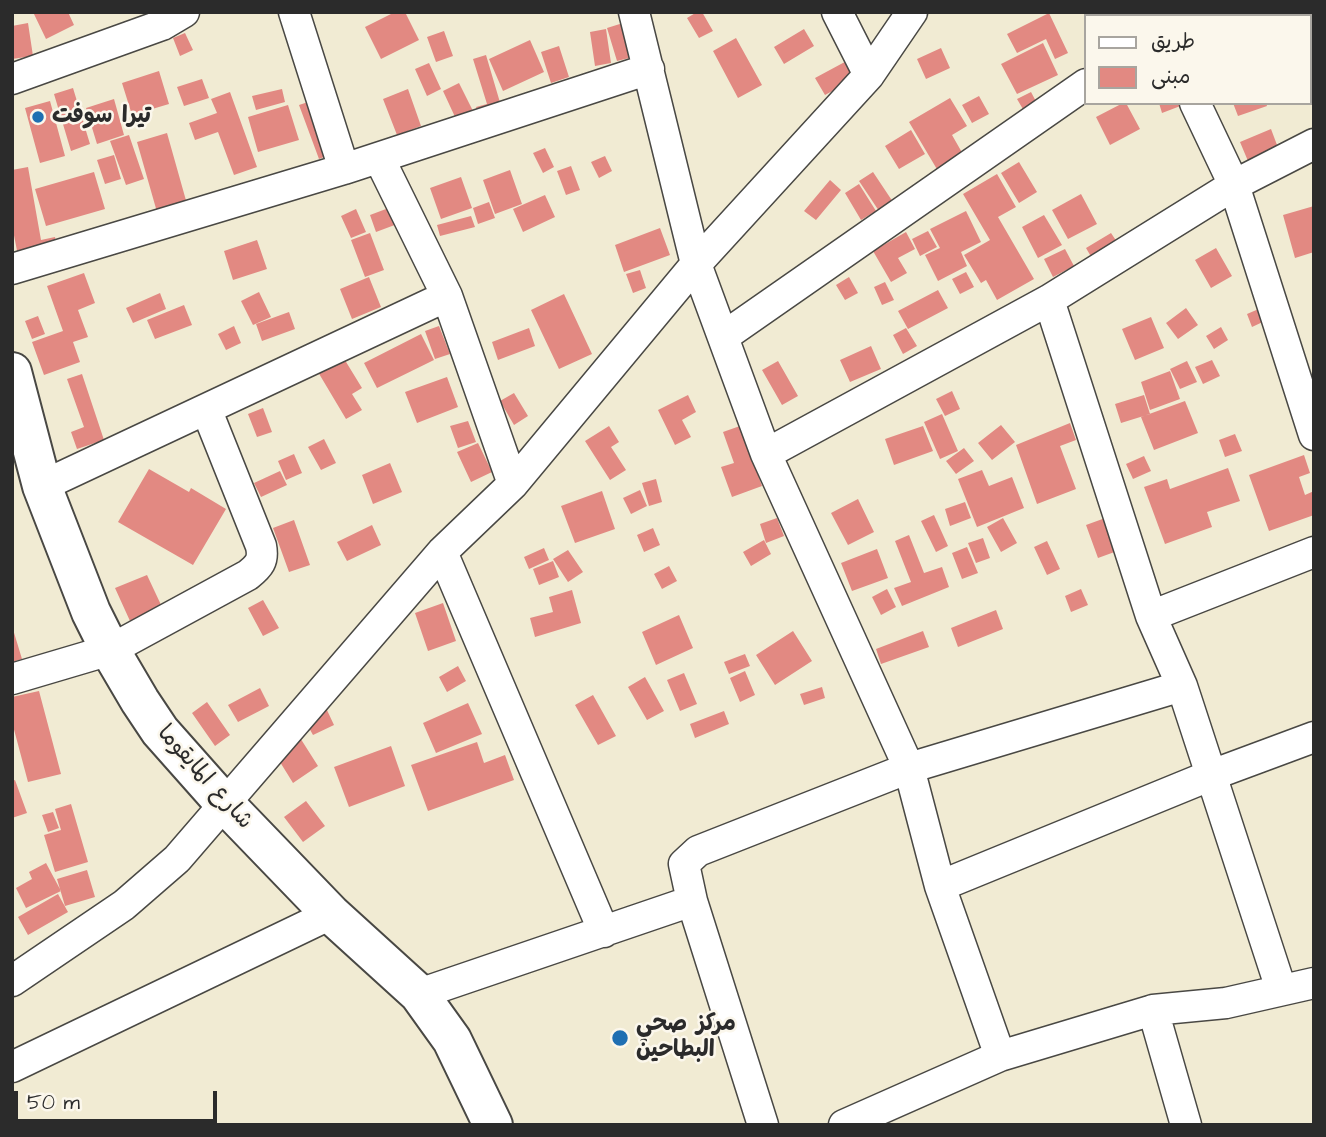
<!DOCTYPE html>
<html>
<head>
<meta charset="utf-8">
<style>
  body { margin:0 }
  #map { position:relative; width:1326px; height:1137px; overflow:hidden; background:#f1ebd3; font-family:"Architects Daughter","Playpen Sans Arabic",sans-serif }
  canvas { display:block }
  .frame { position:absolute; inset:0; border:14px solid #2b2b2b; pointer-events:none }
  .legend { position:absolute; left:1084px; top:14px; width:228px; height:91px; box-sizing:border-box; background:#fbf7ec; border:2px solid #a8a59f; margin:0; padding:9px 12px; list-style:none; font-size:21px; color:#2b2b2b }
  .legend li { display:flex; align-items:center; gap:14px; height:35px }
  .legend b { width:35px; border:2px solid #a8a59f }
  .scale { position:absolute; left:14px; top:1091px; width:203px; height:32px; box-sizing:border-box; border:4px solid #2b2b2b; border-top:0; padding-left:9px; font-size:21px; line-height:24px; white-space:nowrap; color:#2b2b2b; -webkit-text-stroke:5px #fbf7ec; paint-order:stroke }
</style>
</head>
<body>
<div id="map">
<canvas width="1326" height="1137"></canvas>
<div class="frame"></div>
<ul class="legend">
<li><b style="height:9px;background:#fff"></b>طريق</li>
<li><b style="height:19px;background:#e28982"></b>مبنى</li>
</ul>
<div class="scale">50 m</div>
</div>
<script>
const g = document.querySelector('canvas').getContext('2d');
g.lineJoin = 'round';
function fill(path, color) { g.fillStyle = color; g.fill(path, 'evenodd'); }
function strokePath(path, color, width, dash) { g.strokeStyle = color; g.lineWidth = width; g.lineCap = dash ? 'butt' : 'round'; g.setLineDash(dash || []); g.stroke(path); }
function drawText(font, color, halo, rows, align = 'center') {
  g.font = font + ' "Architects Daughter","Playpen Sans Arabic",sans-serif'; g.lineWidth = 5; g.setLineDash([]); g.textBaseline = 'middle'; g.strokeStyle = halo; g.fillStyle = color; for (const [text, x, y, turn = 0] of rows) {
    g.save(); g.translate(x, y); g.rotate((+turn || 0) * Math.PI / 180); g.textAlign = isNaN(turn) ? turn : align; if (halo) g.strokeText(text, 0, 0); g.fillText(text, 0, 0); g.restore();
  }
}
const building = new Path2D(`
  M33 12H68L74 25 46 39Z
  M395 12H405L419 40 381 59 365 27Z
  M697 12H702L713 31 699 38 687 18Z
  M1049 13 1068 53 1055 59 1046 39 1017 53 1007 34Z
  M1314 22V59L1310 61V23Z
  M28 23 33 56 12 59V26Z
  M623 23 633 57 617 61 607 28Z
  M606 29 611 63 595 66 590 32Z
  M804 29 814 46 784 64 774 47Z
  M444 31 453 56 436 62 427 37Z
  M185 33 193 50 180 56 173 38Z
  M736 38 762 85 738 98 713 51Z
  M530 40 544 72 503 91 489 59Z
  M1043 43 1058 75 1017 94 1001 64Z
  M559 46 569 77 551 83 541 52Z
  M941 48 950 68 926 79 917 59Z
  M486 55 504 116 481 123 476 107 487 104 473 59Z
  M854 57 864 74 825 95 815 78Z
  M429 63 441 89 427 96 415 69Z
  M159 71 169 104 132 115 122 83Z
  M202 79 209 98 184 106 177 87Z
  M459 83 473 111 456 119 443 91Z
  M73 88 90 144 71 151 54 94Z
  M282 89 285 102 256 110 252 96Z
  M408 89 421 126 397 135 383 99Z
  M230 92 257 167 234 175 218 132 195 140 189 123 217 113 211 99Z
  M1031 92 1040 109 1027 116 1017 99Z
  M979 96 989 114 972 123 962 105Z
  M950 98 967 126 952 135 964 156 938 171 909 122Z
  M114 99 124 135 97 144 86 108Z
  M314 100 334 153 319 159 299 105Z
  M50 101 65 156 40 163 25 108Z
  M1123 103H1126L1140 129 1110 145 1096 117Z
  M1159 103H1182L1183 105 1162 113Z
  M1233 103H1266L1267 106 1238 116Z
  M288 105 299 140 258 152 248 117Z
  M1271 129 1283 161 1253 173 1240 142Z
  M911 130 925 154 899 169 885 146Z
  M167 133 187 204 157 212 137 142Z
  M129 135 144 179 126 185 110 141Z
  M545 148 554 167 543 173 533 153Z
  M114 155 121 179 105 184 97 160Z
  M605 156 612 171 599 178 591 162Z
  M1019 162 1037 192 1019 203 1001 173Z
  M571 166 580 190 566 195 557 171Z
  M28 167 41 240 55 237 58 254 19 261 12 225V170Z
  M510 170 522 204 495 214 483 180Z
  M94 172 105 209 46 226 35 189Z
  M873 172 893 202 879 211 859 181Z
  M997 174 1016 207 998 217 1034 279 997 300 986 280 981 283 964 255 990 240 963 194Z
  M461 177 472 208 441 219 430 188Z
  M830 180 841 190 816 220 804 211Z
  M859 184 876 211 861 220 845 193Z
  M1081 194 1097 224 1068 239 1052 210Z
  M545 195 555 217 523 232 513 209Z
  M489 202 495 218 478 224 473 208Z
  M394 206 400 223 376 232 370 215Z
  M1314 206V252L1295 258 1283 215Z
  M356 209 366 232 351 238 341 216Z
  M966 211 981 242 961 252 967 266 938 281 925 255 940 248 930 229Z
  M1044 215 1062 245 1038 258 1022 227Z
  M471 216 475 227 440 236 437 225Z
  M660 228 670 255 624 272 615 245Z
  M928 231 937 247 920 256 912 239Z
  M906 232 915 249 898 258 907 273 891 282 873 251Z
  M370 233 384 270 365 277 351 240Z
  M1111 233 1123 251 1097 267 1086 248Z
  M257 240 267 269 233 280 224 251Z
  M1216 248 1232 276 1211 288 1195 260Z
  M1065 249 1074 266 1053 277 1044 259Z
  M640 270 646 288 633 293 626 274Z
  M966 272 974 287 960 294 952 279Z
  M84 273 95 303 78 310 88 337 73 342 80 362 44 375 32 342 63 331 47 286Z
  M369 277 381 307 352 319 340 289Z
  M849 277 858 293 845 300 836 285Z
  M885 282 894 300 882 305 874 287Z
  M938 290 948 308 908 329 898 311Z
  M259 292 271 317 253 325 241 301Z
  M160 293 166 309 133 323 126 308Z
  M564 294 592 354 559 369 531 310Z
  M184 305 192 325 155 339 147 320Z
  M1186 308 1198 325 1178 339 1166 323Z
  M1261 308 1267 320 1252 327 1247 314Z
  M289 312 295 329 262 341 256 324Z
  M38 316 45 334 32 339 25 321Z
  M1151 317 1164 348 1135 360 1122 329Z
  M234 326 241 343 226 350 218 334Z
  M439 326 450 354 435 359 425 331Z
  M1221 327 1228 340 1214 349 1206 336Z
  M529 328 535 346 498 360 492 342Z
  M906 328 917 346 903 354 893 335Z
  M421 334 434 360 377 388 364 363Z
  M871 346 881 369 850 382 840 360Z
  M343 357 362 388 352 394 362 410 346 419 318 372Z
  M1212 360 1220 376 1203 384 1195 367Z
  M778 361 798 396 782 405 762 370Z
  M1187 361 1197 382 1180 389 1170 369Z
  M1170 371 1180 399 1150 410 1141 382Z
  M82 374 104 440 77 449 71 432 84 427 67 379Z
  M447 377 458 407 417 423 405 392Z
  M952 391 960 409 945 416 936 399Z
  M514 393 528 416 514 425 500 401Z
  M688 395 696 412 682 420 691 437 675 445 658 410Z
  M1144 395 1150 414 1121 423 1115 404Z
  M1185 401 1198 433 1154 450 1141 417Z
  M263 408 272 432 257 437 248 414Z
  M942 414 958 451 940 459 924 422Z
  M468 421 476 442 458 448 450 426Z
  M1070 423 1076 440 1060 446 1076 489 1037 504 1016 445Z
  M1001 425 1015 442 992 460 978 443Z
  M609 426 619 442 611 447 626 470 610 480 585 441Z
  M740 426 762 486 732 497 721 467 734 463 723 432Z
  M923 426 933 451 894 465 885 439Z
  M1235 434 1242 451 1225 457 1219 440Z
  M324 439 336 463 321 470 308 447Z
  M478 443 492 472 471 482 457 452Z
  M964 448 974 461 956 474 946 461Z
  M294 454 302 473 286 480 278 461Z
  M1304 455 1310 473 1299 477 1305 495 1314 491V515L1269 531 1249 475Z
  M1144 456 1151 471 1133 479 1126 464Z
  M390 463 402 492 373 504 362 475Z
  M1228 468 1240 501 1207 512 1212 527 1165 544 1144 487 1167 479 1170 489Z
  M149 469 189 492 191 488 226 509 193 565 118 522Z
  M982 470 989 486 1012 477 1024 508 977 527 958 479Z
  M280 471 287 485 261 497 254 483Z
  M656 479 662 502 649 506 642 483Z
  M640 490 647 506 631 514 623 498Z
  M602 491 615 529 575 543 561 506Z
  M858 499 874 532 848 545 831 513Z
  M965 502 971 518 950 526 945 509Z
  M934 515 948 546 936 552 921 521Z
  M1108 517 1120 550 1098 558 1086 525Z
  M777 518 784 536 766 543 760 524Z
  M1003 518 1017 543 1001 552 987 527Z
  M294 520 310 565 289 572 273 528Z
  M372 525 381 545 347 561 337 542Z
  M653 528 660 545 644 552 637 535Z
  M909 535 924 573 942 567 949 587 902 606 894 588 911 582 895 541Z
  M983 538 990 558 976 563 968 543Z
  M764 540 771 554 751 566 743 552Z
  M1047 541 1060 569 1047 575 1034 547Z
  M967 547 978 573 962 579 952 553Z
  M544 548 549 560 529 569 524 557Z
  M877 549 888 578 852 591 841 563Z
  M568 550 583 572 568 582 553 559Z
  M553 561 559 577 539 585 533 569Z
  M669 566 677 581 662 589 654 574Z
  M147 575 162 607 130 621 115 588Z
  M887 589 896 607 881 615 872 597Z
  M1081 589 1088 605 1071 612 1065 596Z
  M572 590 581 623 535 637 530 618 553 612 549 597Z
  M263 600 279 628 263 636 248 608Z
  M443 603 456 641 428 651 415 613Z
  M996 610 1003 629 958 647 951 628Z
  M679 615 693 648 656 665 642 632Z
  M12 626 22 659 12 662Z
  M793 631 812 661 775 685 756 655Z
  M923 631 929 647 881 664 876 649Z
  M745 654 750 666 729 674 724 662Z
  M458 666 466 681 447 692 439 677Z
  M745 671 755 695 740 702 730 678Z
  M684 673 697 704 680 711 667 680Z
  M645 677 664 711 647 720 628 687Z
  M822 687 825 698 804 705 800 694Z
  M260 688 269 706 238 722 228 705Z
  M39 691 61 774 28 782 12 722V697Z
  M593 695 616 736 598 745 575 705Z
  M207 702 230 735 215 746 192 713Z
  M468 703 482 734 436 753 423 723Z
  M326 708 334 725 313 735 304 719Z
  M724 711 729 724 695 738 690 724Z
  M297 733 318 766 293 783 272 749Z
  M477 742 484 763 505 755 514 780 428 811 411 765Z
  M391 746 405 786 349 807 334 767Z
  M15 780 27 813 12 818V781Z
  M306 801 325 826 303 842 284 817Z
  M71 804 88 862 55 872 44 835 61 830 55 809Z
  M53 812 59 828 48 832 42 815Z
  M46 863 61 891 26 908 16 888 32 879 29 872Z
  M87 870 95 897 65 906 57 879Z
  M58 894 68 912 28 935 18 917Z`);
const street = new Path2D(`
  M294 12 344 169
  M634 12 696 264 766 454 909 768 940 886 1000 1056
  M837 12 869 75
  M1151 12 1153 16
  M1190 16 1196 12
  M12 79 162 25 184 12
  M1195 103 1234 185 1314 435
  M379 158 447 296 513 484
  M12 269 344 169 649 69
  M1049 300 1151 616 1182 686 1281 989
  M723 337 1086 84
  M766 454 1049 300 1234 185 1314 144
  M42 486 447 296
  M442 552 604 932
  M1151 616 1314 552
  M12 679 110 650 248 575C259 566 264 561 261 546L207 411
  M940 886 1209 776 1314 737
  M12 981 124 905 177 859 442 552 513 484 696 264 869 75 912 12
  M419 994 692 901
  M1153 1010 1186 1125
  M12 1067 331 914
  M763 1125 692 901 684 864 698 851 909 768 1182 686
  M844 1125 1000 1056 1153 1010 1226 1003 1314 983`);
const secondary = new Path2D(`
  M12 372 42 486 91 612 110 650 140 701 160 731 223 802 331 914 419 994 452 1040 493 1125`);
const markers = [
  [38,117,7,"#1f6fb2"],
  [620,1038,9,"#1f6fb2"]
];
const poiNames = [
  ["تيرا سوفت",52,117],
  ["مركز صحي",636,1025],
  ["البطاحين",636,1051]
];
const streetNames = [
  ["شارع المايقوما",204,778,48]
];
fill(building, '#e28982');
strokePath(street, '#494844', 33);
strokePath(secondary, '#494844', 42);
strokePath(street, '#fff', 30);
strokePath(secondary, '#fff', 38);
for (const [x, y, r, color] of markers) { const dot = new Path2D(); dot.arc(x, y, r, 0, 2 * Math.PI); g.fillStyle = color; g.fill(dot); strokePath(dot, '#fbf7ec', 2.5); }
drawText('bold 23px', '#2b2b2b', '#fbf7ec', poiNames, 'left');
drawText('23px', '#2b2b2b', '#fbf7ec', streetNames);
</script>
</body>
</html>
